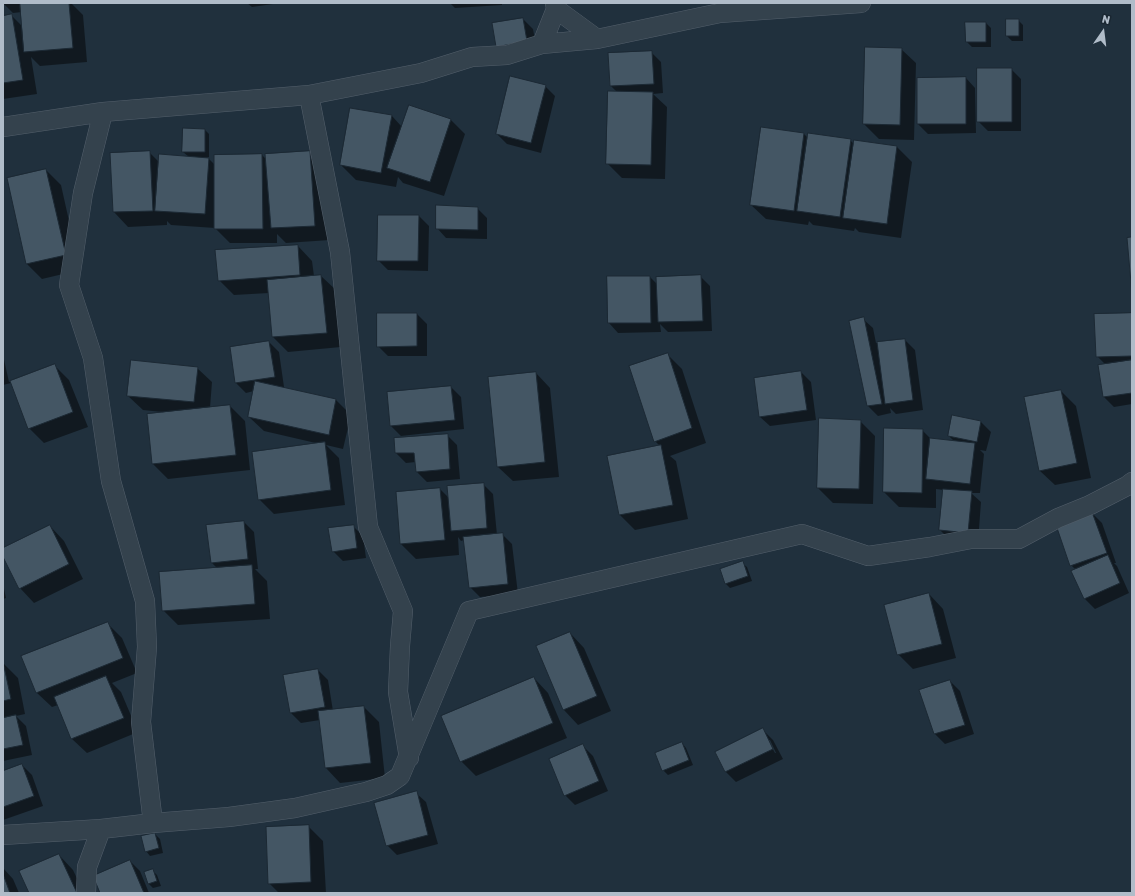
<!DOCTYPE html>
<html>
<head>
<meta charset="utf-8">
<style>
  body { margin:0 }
  #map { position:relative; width:1135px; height:896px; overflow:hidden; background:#20303d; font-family:Rubik,sans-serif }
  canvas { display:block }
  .frame { position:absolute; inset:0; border:4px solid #b0bcc9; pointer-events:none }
  .north { position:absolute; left:1083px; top:12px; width:40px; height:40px; -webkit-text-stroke:3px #1a2732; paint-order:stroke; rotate:14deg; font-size:11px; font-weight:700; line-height:16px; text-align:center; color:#b0bcc9 }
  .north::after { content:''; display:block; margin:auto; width:14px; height:18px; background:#b0bcc9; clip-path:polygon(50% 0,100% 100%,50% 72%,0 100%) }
</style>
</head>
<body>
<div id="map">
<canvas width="1135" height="896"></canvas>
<div class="frame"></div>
<div class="north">N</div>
</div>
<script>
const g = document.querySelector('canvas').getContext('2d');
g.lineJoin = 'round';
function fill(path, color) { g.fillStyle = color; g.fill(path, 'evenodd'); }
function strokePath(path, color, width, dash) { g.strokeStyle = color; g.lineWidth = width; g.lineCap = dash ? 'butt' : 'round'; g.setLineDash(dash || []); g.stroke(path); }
const shadow = new Path2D(`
  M3 3H71L83 15 87 62 40 66 31 57 37 94 3 99V17L11 15 23 27 22 12 13 13Z
  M247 3H280L252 7Z
  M450 3H502V5L455 8Z
  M523 19 533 29 537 51 497 46Z
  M1018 20 1023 25V41H1012L1007 36Z
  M986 23 991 28V47H972L967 42Z
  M901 49 916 63 914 140 879 139 864 124Z
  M651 52 661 62 663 93 653 94 667 107 665 179 622 178 607 163 617 92 611 86 609 54Z
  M1011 69 1021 79V131H988L978 121Z
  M966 78 975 88 976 133 928 134 918 124Z
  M545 86 555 96 541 153 507 144 497 134Z
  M351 109 392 116 402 127 450 119 465 134 444 196 403 183 398 177 396 187 356 180 341 165Z
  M762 128 804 134 808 138 850 140 855 145V142L897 147 912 162 901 238 859 232 855 228 854 231 813 225 809 221 808 225 766 219 751 205Z
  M205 130 209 134V157H207L215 165 262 155 267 160 310 152 325 167 330 240 286 243 277 234V243H230L215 228 171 225 167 221V225L128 227 114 212 111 154 149 152 160 163 189 157 183 152Z
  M46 170 61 185 80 270 42 279 27 264Z
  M477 208 487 218V239L446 238 437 228Z
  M419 216 429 226 428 271 388 270 378 260Z
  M298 246 312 261 314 276H321L336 290 341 347 288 352 273 337 269 293 234 295 219 280Z
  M700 276 710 286 712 331 668 332 660 324 661 332 618 333 609 323 650 277 657 284Z
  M417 314 427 324V356H388L378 346Z
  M1132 314V404L1114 407 1104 397 1099 366 1106 365 1097 356Z
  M863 319 873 328 876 343 905 340 915 350 923 410 896 414 890 408 891 413 878 416 868 406 850 322Z
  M269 342 279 352 284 387 280 388 336 400 351 415 343 449 326 445 339 458 345 505 274 514 259 499 320 444 264 431 249 417 254 391 246 393 236 383Z
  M667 354 682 369 706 443 670 456 676 461 688 519 635 530 620 515 608 457 660 446 655 441Z
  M3 355 9 382 54 365 69 380 88 427 44 443 29 428 11 383 3 385Z
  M197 368 212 382 210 408 230 406 245 421 250 470 168 479 153 464 162 412 143 410 128 396Z
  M801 372 811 382 816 420 770 426 760 417Z
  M536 373 550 388 559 477 513 481 498 467Z
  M451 387 461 397 464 429 401 436 391 426 388 393Z
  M1061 391 1076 406 1091 478 1055 485 1040 471Z
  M860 421 875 436 873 504 833 503 818 488Z
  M981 422 991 432 986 451 980 450 984 454 980 493H971L981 502 978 542 950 540 940 530 944 490 936 489V508L899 507 884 492 922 430 932 440 955 442 949 436Z
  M447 435 457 445 460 479 427 482 417 472 416 462 406 463 396 453Z
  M483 484 493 494 497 535 502 534 512 544 518 594 480 597 470 587 464 540 461 541 458 537 459 555 416 559 401 544 440 489 449 498Z
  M1092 513 1102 523 1116 563H1114L1117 566 1129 593 1095 609 1085 599 1073 572 1076 570 1071 565Z
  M244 522 254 532 258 569H255L267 581 270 619 178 625 163 610 218 569 212 563Z
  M50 526 64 541 83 579 34 603 20 588 3 555V549Z
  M353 526 363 536 366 558 343 561 333 551Z
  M742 563 747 567 752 581 730 588 726 584Z
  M3 584 6 598 3 599Z
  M929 594 943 609 956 658 913 669 898 654Z
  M107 623 122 638 137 673 112 683 121 692 138 732 87 753 72 739 58 705 52 707 37 693Z
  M570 633 584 648 611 711 578 725 564 710 537 647Z
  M3 663 18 678 25 714 16 716 26 726 32 755 3 761Z
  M318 670 328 680 333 711 364 707 379 722 385 778 340 783 326 768 320 720 301 723 291 713 284 676Z
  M534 678 548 693 567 738 476 776 461 761Z
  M950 681 960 691 974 734 945 744 935 734Z
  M763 730 773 740 783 759 736 782 726 772 716 753ZM768 740H770L776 753H775Z
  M682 743 686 748 693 765 668 775 663 770Z
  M583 746 593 756 608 791 575 805 565 795Z
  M22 765 32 775 43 806 3 820V772Z
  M416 793 426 802 438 844 397 855 387 845Z
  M308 826 323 841 326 893H279L269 883Z
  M155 834 160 839 163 853 150 856 146 851Z
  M59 855 73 870 84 893H30Z
  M130 861 140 871 149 893H101Z
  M3 868 13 879 19 893H3Z
  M152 870 157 875 161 886 153 888 148 883Z`);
const building = new Path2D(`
  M20 3H69L73 48 24 52Z
  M12 14 23 80 3 83V16Z
  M523 18 527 41 496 47 492 23Z
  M1006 19H1019V36H1006Z
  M965 22H986V42H966Z
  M865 47 902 48 900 125 863 124Z
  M652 51 654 84 610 86 608 53Z
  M977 68H1012V122H977Z
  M510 76 546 85 531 143 496 134Z
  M966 77V124H917V78Z
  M608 91 653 92 651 165 606 164Z
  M409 105 451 119 430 182 387 168Z
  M350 108 392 115 381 173 340 165Z
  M761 127 804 133 794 211 750 205Z
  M183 128 205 129V152H182Z
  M808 133 851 139 840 217 797 211Z
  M854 140 897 146 887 224 843 218Z
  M150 151 153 211 113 212 110 153Z
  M310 151 315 226 271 228 265 154Z
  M159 154 209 158 205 214 155 211Z
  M262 154 263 229H214V155Z
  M46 169 66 255 26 264 7 178Z
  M436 205 478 207V230L436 229Z
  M378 215H419L418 261H377Z
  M1132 237V294L1127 238Z
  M298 245 300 275 218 281 215 250Z
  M321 275 327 333 272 337 267 280Z
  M701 275 703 321 658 322 656 277Z
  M607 276H650L651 323H608Z
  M377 313H417V346L377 347Z
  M1132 313V356L1096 357 1094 314Z
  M864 317 882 404 867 406 849 321Z
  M905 339 913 400 885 404 877 342Z
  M269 341 275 377 235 383 230 347Z
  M668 353 692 428 654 442 629 366Z
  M131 360 198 367 194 402 127 396Z
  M1132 360V393L1103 397 1098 365Z
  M55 364 73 412 28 429 10 381Z
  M801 371 807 410 759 417 754 378Z
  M536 372 545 462 497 467 488 377Z
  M255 381 336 399 329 435 248 417Z
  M451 386 455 420 390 426 387 392Z
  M1061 390 1077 463 1039 471 1024 397Z
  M230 405 236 455 152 464 147 414Z
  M952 415 981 421 977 442 948 436Z
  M819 418 861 420 859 489 817 488Z
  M884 428 923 429 922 493 883 492Z
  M448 434 450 469 416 472 414 453H395L394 438Z
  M930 438 975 443 970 484 926 479Z
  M325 442 331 490 258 500 252 452Z
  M661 445 673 505 619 515 607 456Z
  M484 483 487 528 451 531 447 486Z
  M440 488 445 540 400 544 396 492Z
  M943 489 972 491 968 533 939 530Z
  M1092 512 1107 553 1070 566 1056 525Z
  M244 521 248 559 211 563 206 525Z
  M50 525 69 564 19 589 3 557V548Z
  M354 525 357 548 332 552 328 528Z
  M503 533 508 584 469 588 463 537Z
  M1108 555 1120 583 1084 599 1071 571Z
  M743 561 748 576 725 584 720 569Z
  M252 565 255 604 162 611 159 572Z
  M929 593 942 644 897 655 884 605Z
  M108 622 123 658 36 693 21 656Z
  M570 632 597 696 563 710 536 646Z
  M3 662 11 699 3 701Z
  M318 669 325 707 290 713 283 675Z
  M106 676 124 718 71 739 54 697Z
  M534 677 553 723 460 762 441 716Z
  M950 680 965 725 934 734 919 690Z
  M364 706 371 763 325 768 318 711Z
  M16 715 23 745 3 749V718Z
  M763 728 773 749 725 772 715 752Z
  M682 742 689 760 662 771 655 753Z
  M583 744 599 781 564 796 549 759Z
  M22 764 34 796 3 807V771Z
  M417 791 428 835 386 846 374 803Z
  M309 825 311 882 268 884 266 827Z
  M155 833 159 848 145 852 141 836Z
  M59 854 77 893H29L19 871Z
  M130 860 144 893H100L93 876Z
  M153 869 157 881 148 884 144 872Z
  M3 874 10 893H3Z`);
const minor = new Path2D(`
  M556 9 597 39
  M542 44 556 9 555 3
  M309 95 340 252 368 527 403 611 400 646 398 692 409 758
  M103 112 83 193 69 285 93 358 111 481 145 601 147 647 141 722 153 823
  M3 127 103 112 309 95 421 73 472 57 507 55 542 44 597 39 720 13 861 3
  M3 835 101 829
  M86 893 87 867 101 829 153 823 229 817 295 808 366 792 387 785 400 776 469 611 802 534 868 556 930 547 971 539H1019L1058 518 1090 505 1127 486 1132 482`);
fill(shadow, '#0007');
fill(building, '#445664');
strokePath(building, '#1c2934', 1);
strokePath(minor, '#535f6b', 20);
strokePath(minor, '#34424d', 19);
</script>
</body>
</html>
